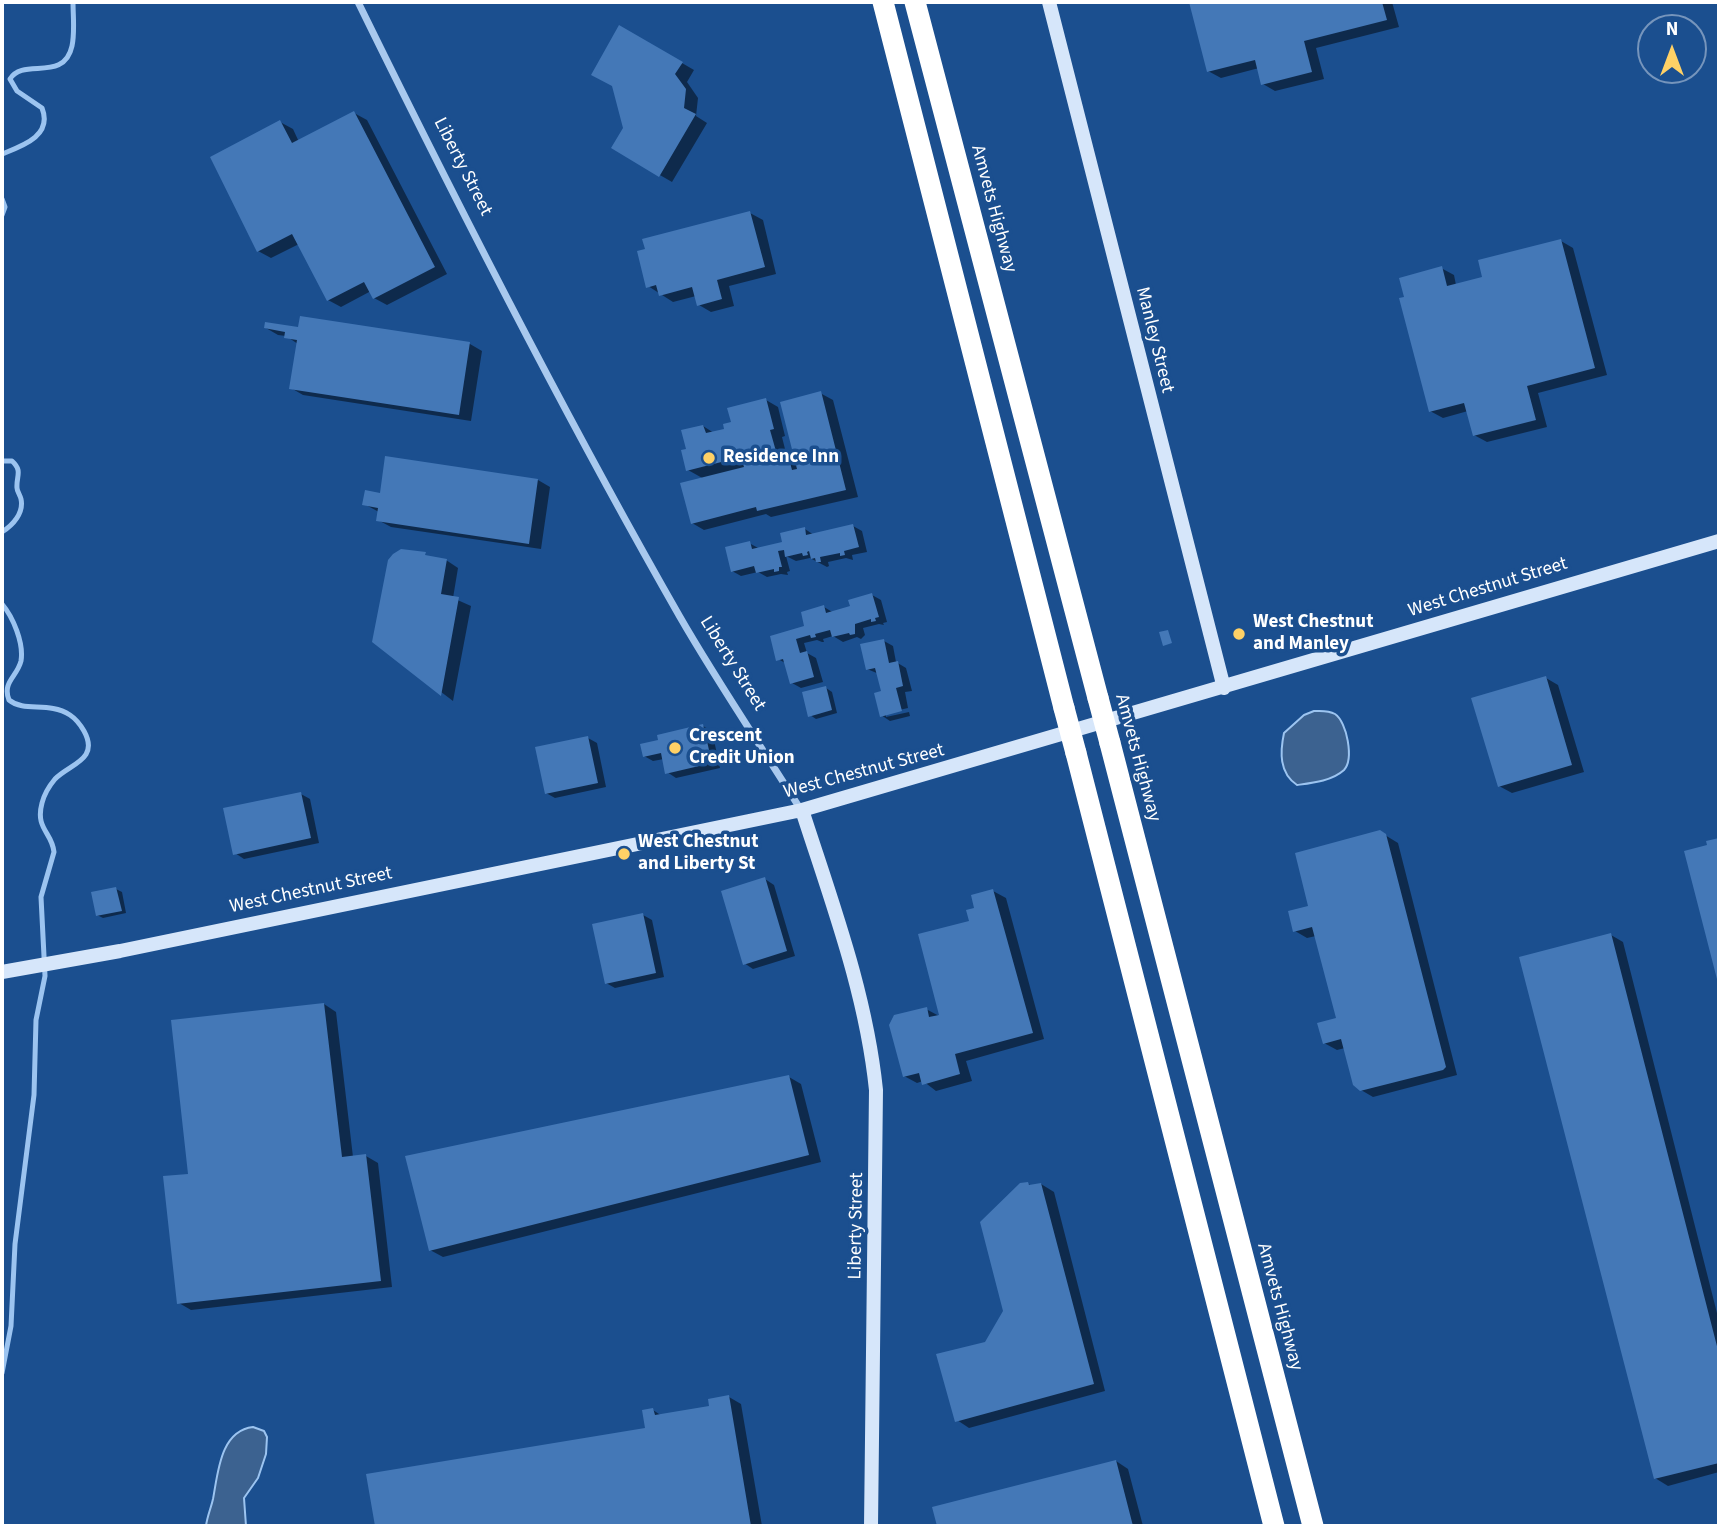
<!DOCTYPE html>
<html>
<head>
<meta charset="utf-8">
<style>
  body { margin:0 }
  #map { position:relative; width:1721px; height:1528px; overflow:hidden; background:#1b4f8f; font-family:"Source Sans 3",sans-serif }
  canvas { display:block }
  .frame { position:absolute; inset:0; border:4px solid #fff; pointer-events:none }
  .north { position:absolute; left:1637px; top:14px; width:70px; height:70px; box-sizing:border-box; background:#1b4f8f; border:2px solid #7695bc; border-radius:50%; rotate:0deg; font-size:19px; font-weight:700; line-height:28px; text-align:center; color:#fff }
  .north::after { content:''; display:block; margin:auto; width:24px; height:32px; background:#ffd166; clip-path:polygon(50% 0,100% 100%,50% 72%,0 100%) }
</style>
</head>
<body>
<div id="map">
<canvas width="1721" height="1528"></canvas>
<div class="frame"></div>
<div class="north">N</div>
</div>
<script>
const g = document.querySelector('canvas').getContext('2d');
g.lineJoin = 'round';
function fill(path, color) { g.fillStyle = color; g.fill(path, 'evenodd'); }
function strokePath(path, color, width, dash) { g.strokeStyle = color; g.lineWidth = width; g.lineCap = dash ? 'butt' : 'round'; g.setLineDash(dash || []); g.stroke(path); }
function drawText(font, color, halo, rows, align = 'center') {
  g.font = font + ' "Source Sans 3",sans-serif'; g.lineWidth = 7; g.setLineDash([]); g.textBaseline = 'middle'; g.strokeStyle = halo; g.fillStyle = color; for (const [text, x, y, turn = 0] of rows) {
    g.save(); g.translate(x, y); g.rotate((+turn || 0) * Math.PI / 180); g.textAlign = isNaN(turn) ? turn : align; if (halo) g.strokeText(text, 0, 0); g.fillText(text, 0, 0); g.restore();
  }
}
const water = new Path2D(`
  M1314 711C1321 711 1328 710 1335 714 1347 722 1354 759 1344 770 1332 781 1312 783 1297 785 1279 773 1280 752 1284 733L1304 715Z
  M253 1427 264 1431 267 1437 266 1454 258 1478 244 1498 246 1526H206C207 1517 211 1508 213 1499 218 1473 220 1431 253 1427Z`);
const shadow = new Path2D(`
  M1191 2H1392L1399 27 1316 48 1324 79 1275 91 1263 84 1259 68 1221 78 1208 71Z
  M620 27 694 70 687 82 698 98 696 116 707 123 672 182 613 148 625 128Z
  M354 113 367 120 447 274 387 305 374 298 371 291 341 307 328 300 299 244 271 258 258 251 280 122 293 129 299 142Z
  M750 213 763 220 776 274 729 286 734 306 711 312 699 305 696 296 673 302 648 286Z
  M1561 241 1573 248 1607 375 1538 393 1547 427 1487 442 1474 435 1468 411 1443 418 1430 411 1441 268 1454 275 1456 285 1485 278Z
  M266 328 470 344 482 351 471 421 303 395 291 388 298 344 286 336 278 335Z
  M820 393 833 400 858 497 771 517 766 514 704 530 692 523 704 479 688 470V450L703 426 714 433 726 430 766 400 778 407 785 436 782 437 788 461 799 467Z
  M538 480 550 487 541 549 391 527 378 520 379 512 364 504 381 495Z
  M853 526 862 531 867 552 852 555 853 560 846 558 828 562 829 566 827 567 810 558 796 561 786 556 790 571 787 572 788 575 781 574 767 577 758 572 741 576 732 571 749 543 760 549 784 543 805 529 814 535Z
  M446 560 458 568 453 598 471 606 453 701 374 641Z
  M872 595 881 600 887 622 883 623 884 625 879 624 863 628 865 635 861 639 857 637 843 642 833 636 823 639 824 642H822L817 640 804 643 807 653 816 658 823 682 801 688 792 683 787 664 778 659 772 637 807 627 824 607 834 613 852 608Z
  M884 641 893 646 896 662 906 668 912 691 905 692 908 708 886 713V717L909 712 910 716 890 721 881 715 883 693 879 674 867 669Z
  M1546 678 1558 685 1584 772 1512 793 1499 786Z
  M826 688 832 692 837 713 816 719 810 715Z
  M703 726 712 731 720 768 676 778 667 772 664 759 653 761 644 756 660 741Z
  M588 738 597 743 606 787 555 798 546 793Z
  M301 794 310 799 319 843 244 859 235 853Z
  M1380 832 1398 843 1457 1075 1373 1097 1361 1090 1345 1048 1337 1050 1324 1043 1338 1019 1316 936 1307 938 1295 931 1310 907Z
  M1719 839V979L1686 852 1709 846 1708 842Z
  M765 879 774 885 795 956 753 969 744 963Z
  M116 889 122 892 126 913 103 918 97 915Z
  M993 891 1006 898 1044 1039 966 1061 972 1081 936 1091 923 1081 917 1083 904 1076 926 1009 941 1017 976 909Z
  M643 915 652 920 664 977 615 988 606 983Z
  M1611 935 1623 942 1719 1321V1472L1668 1486 1655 1478Z
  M324 1004 336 1012 353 1157 366 1156 378 1163 392 1287 191 1310 179 1303 190 1175Z
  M789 1077 801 1084 821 1162 443 1257 430 1250Z
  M1028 1184 1032 1186 1041 1184 1054 1192 1105 1391 969 1428 957 1420 986 1344 1005 1311Z
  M729 1397 741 1404 762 1526H377L368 1476 647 1429 653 1410 662 1416 711 1407Z
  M1116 1461 1128 1469 1143 1526H939L934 1509Z`);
const stream = new Path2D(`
  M2 154C22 146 53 136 42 108L17 91 10 79C23 57 64 83 72 46 75 32 73 16 73 2
  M2 199 5 207 2 215
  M2 461H12C23 471 16 476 17 488 17 491 20 495 21 499 24 513 13 525 2 532
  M2 604C13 617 24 643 21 661 17 677 2 682 9 700 25 713 48 701 70 715 76 719 80 724 84 731 100 760 69 764 55 779 50 785 44 795 42 803 35 829 52 832 54 852L41 897 45 976 36 1020 34 1095 15 1244 11 1326 2 1373`);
const building = new Path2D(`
  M1189 2H1382L1387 20 1304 41 1312 72 1261 85 1255 60 1207 72Z
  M619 25 683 62 675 74 686 89 684 108 696 114 659 177 611 148 623 128 612 86 591 75Z
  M354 111 435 267 373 299 364 282 327 301 292 234 257 252 210 157 280 120 292 143Z
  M750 211 765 267 717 280 722 299 697 306 692 287 659 296 656 285 646 288 637 251 645 249 642 239Z
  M1561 239 1595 368 1527 386 1536 420 1473 436 1464 403 1429 412 1399 298 1404 297 1399 278 1442 266 1447 286 1482 277 1478 260Z
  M300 316 470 342 459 415 289 389 297 340 284 338 285 332 264 328 265 322 298 327Z
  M821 391 846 490 757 511 756 507 691 524 680 483 744 467 741 457 686 471 681 450 686 449 681 430 703 425 706 433 724 429 723 424 731 422 727 408 766 398 774 429 770 430 779 462 789 459 792 470 797 469 780 402Z
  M385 456 538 479 529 544 376 521 378 508 362 505 365 490 380 493Z
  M853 524 859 547 844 551 845 555 840 556V553L820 557 821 562H816L815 558 811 559 809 551 807 552 808 555 803 556 802 553 785 557 784 550 778 551 782 567H779V571L774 572V569L756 573 754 566 731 572 725 547 750 541 752 549 782 542 780 533 805 527 806 535Z
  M401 549 426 552 425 555 447 559 441 594 459 597 441 696 372 642 388 560 393 554Z
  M872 593 879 617 875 618 876 621 871 622V619L855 624V634L850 635 849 633 832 637 830 630 815 634 816 637 811 638 810 635 796 639 800 653 807 651 814 677 790 684 783 659 776 661 770 636 804 626 801 612 824 605 826 613 850 606 848 600Z
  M1168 630 1172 643 1163 646 1159 632Z
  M884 639 889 663 898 661 903 686 896 688 902 711 880 717 874 693 881 691 875 668 866 670 860 644Z
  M1546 676 1572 765 1498 787 1471 698Z
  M826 686 832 710 808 717 802 692Z
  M703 724 712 763 665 774 661 753 643 757 640 744 658 740 657 735Z
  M588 736 598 783 545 794 535 747Z
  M301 792 311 838 233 855 223 808Z
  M1380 830 1386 834 1446 1067 1443 1070 1360 1091 1353 1085 1341 1039 1323 1044 1317 1023 1336 1018 1312 927 1293 932 1288 911 1308 906 1295 853Z
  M1719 838V983H1718L1684 851 1707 845 1706 841Z
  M765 877 787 951 743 965 721 891Z
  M116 887 122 911 96 916 91 892Z
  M993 889 1033 1033 955 1054 960 1074 922 1085 919 1073 903 1077 889 1025 894 1015 927 1007 929 1017 939 1015 918 934 969 921 966 910 974 908 971 895Z
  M643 913 656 973 605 984 592 924Z
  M1611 933 1719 1354V1463L1654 1479 1519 957Z
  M324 1003 342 1157 366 1154 381 1281 177 1304 163 1176 188 1174 171 1020Z
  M789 1075 809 1155 429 1251 405 1156Z
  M1028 1182 1029 1185 1041 1183 1094 1384 955 1422 936 1354 985 1342 1003 1311 980 1222 1020 1183Z
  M729 1395 751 1526H375L366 1474 645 1428 642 1410 653 1408 655 1415 709 1406 708 1399Z
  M1116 1460 1133 1526H937L932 1507Z`);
const street = new Path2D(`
  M358 2C460 210 565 416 680 617 718 683 761 746 801 810`);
const secondary = new Path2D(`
  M1049 2 1224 688
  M802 810C832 903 866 993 876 1090L871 1526
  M2 972 120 951 802 810 1719 541`);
const highway = new Path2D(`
  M883 2 1064 708
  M915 2 1098 698
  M1110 743 1313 1526
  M1076 753 1274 1526`);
const highwayBridge = new Path2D(`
  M1098 698 1110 743
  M1064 708 1076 753`);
const markers = [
  [709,458,7,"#ffd166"],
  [1239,634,7,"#ffd166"],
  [675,748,7,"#ffd166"],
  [624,854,7,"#ffd166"]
];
const streetNames = [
  ["Liberty Street",462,167,63],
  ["Amvets Highway",993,209,75],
  ["Manley Street",1154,340,76],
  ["West Chestnut Street",1488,588,-17],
  ["Liberty Street",732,664,58],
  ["Amvets Highway",1137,758,75],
  ["West Chestnut Street",864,772,-15],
  ["West Chestnut Street",311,891,-12],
  ["Liberty Street",857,1226,-89],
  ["Amvets Highway",1279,1307,75]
];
const poiNames = [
  ["Residence Inn",723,458],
  ["West Chestnut",1253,623],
  ["and Manley",1253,645],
  ["Crescent",689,737],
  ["Credit Union",689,759],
  ["West Chestnut",638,843],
  ["and Liberty St",638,865]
];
fill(water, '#3c6290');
strokePath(water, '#9cc4f0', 2);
fill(shadow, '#0007');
strokePath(stream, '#9cc4f0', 5);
fill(building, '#4478b7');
strokePath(street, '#a9c9ee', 7);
strokePath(secondary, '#d6e6fa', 14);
strokePath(highway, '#fff', 21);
strokePath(highwayBridge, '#fff', 21);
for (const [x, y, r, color] of markers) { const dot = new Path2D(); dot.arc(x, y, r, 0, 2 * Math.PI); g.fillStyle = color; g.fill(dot); strokePath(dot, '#1b4f8f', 2.5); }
drawText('19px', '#fff', '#1b4f8f', streetNames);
drawText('bold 19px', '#fff', '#1b4f8f', poiNames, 'left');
</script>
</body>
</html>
